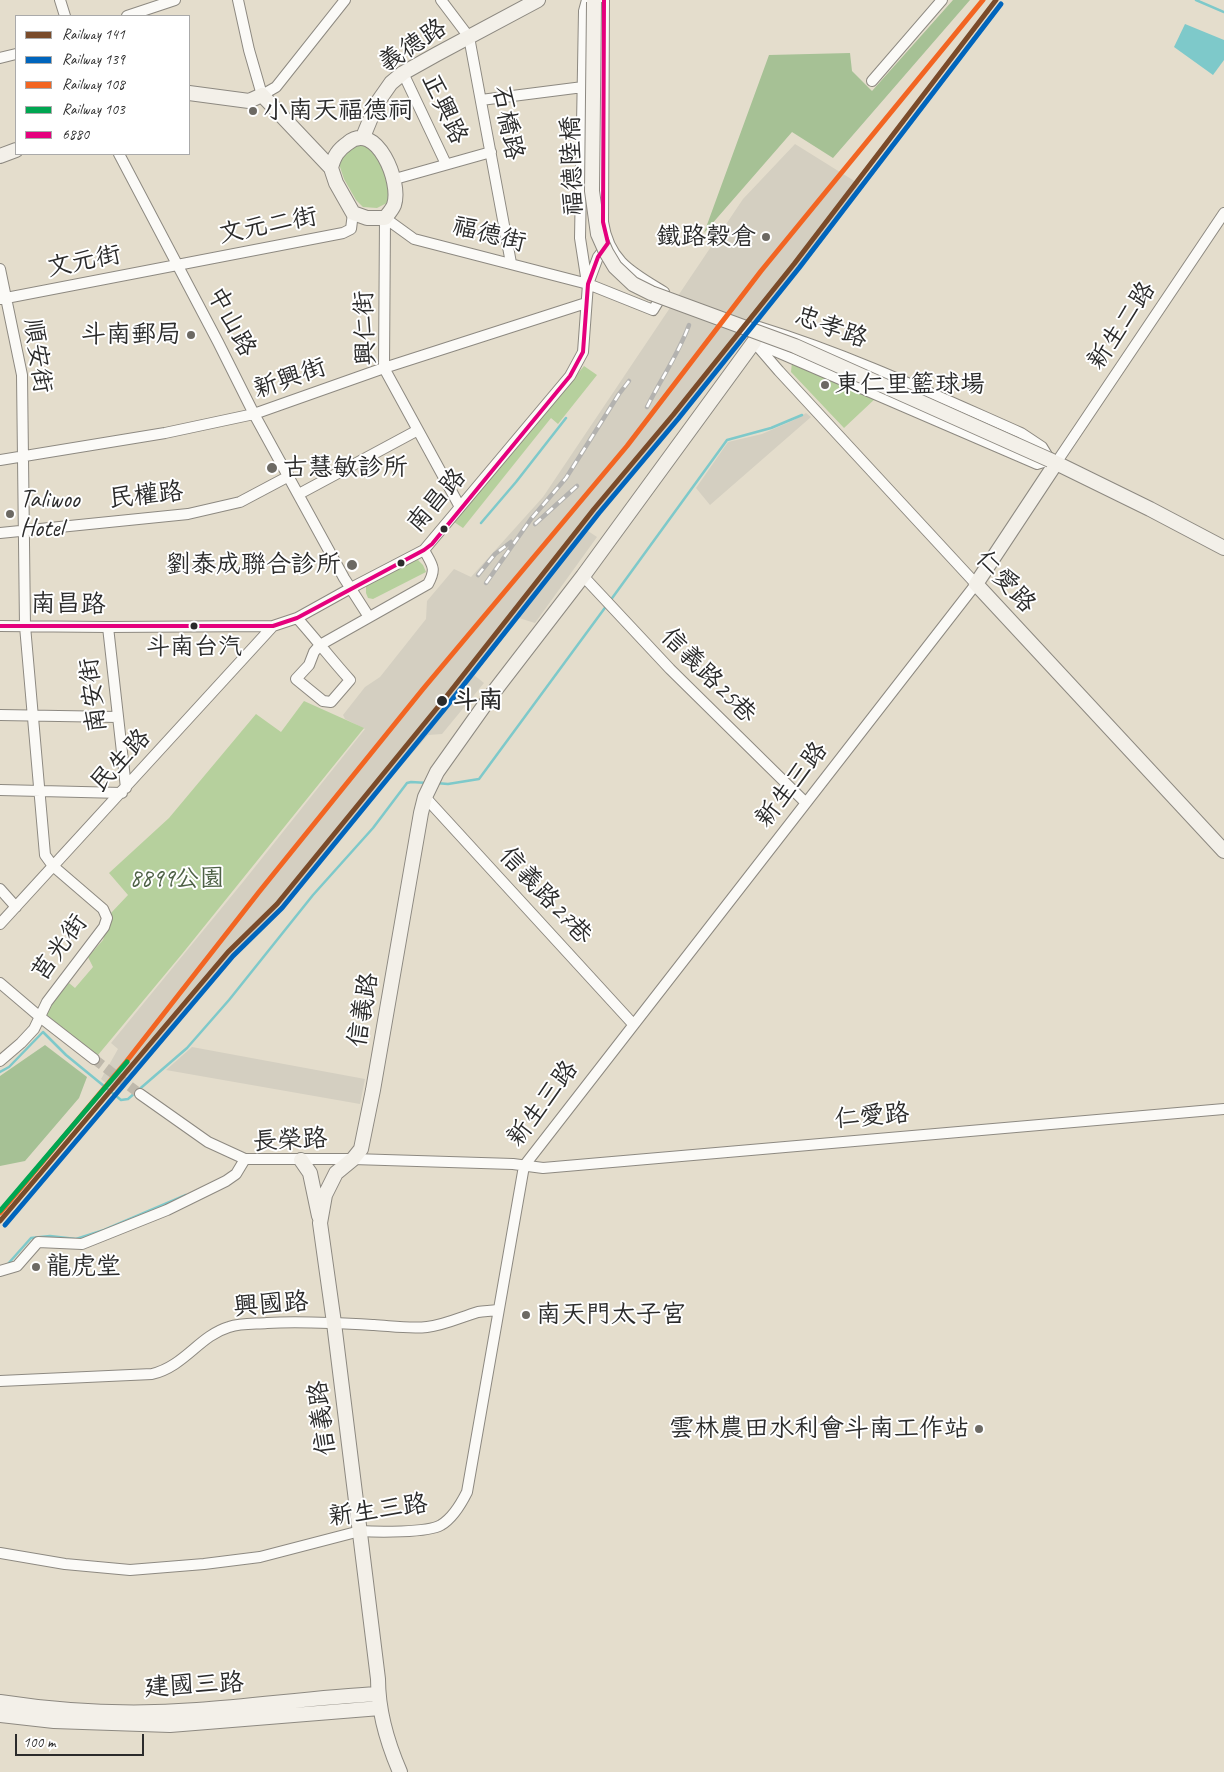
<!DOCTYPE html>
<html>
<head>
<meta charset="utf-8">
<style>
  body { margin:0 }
  #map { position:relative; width:1224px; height:1772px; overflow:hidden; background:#e4ddcc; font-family:Caveat,sans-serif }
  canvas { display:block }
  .legend { position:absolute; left:15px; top:15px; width:175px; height:140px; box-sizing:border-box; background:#fff; border:1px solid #aaa; margin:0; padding:6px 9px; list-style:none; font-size:15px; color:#2b2b2b }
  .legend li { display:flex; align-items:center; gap:10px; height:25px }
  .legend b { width:25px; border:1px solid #aaa }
  .scale { position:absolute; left:15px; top:1734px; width:129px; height:22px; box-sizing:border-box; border:2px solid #2b2b2b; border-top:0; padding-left:6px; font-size:15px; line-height:18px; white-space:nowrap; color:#2b2b2b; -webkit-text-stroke:4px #fff; paint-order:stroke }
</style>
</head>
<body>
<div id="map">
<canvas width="1224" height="1772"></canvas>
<ul class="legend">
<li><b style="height:6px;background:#7a4b2a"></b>Railway 141</li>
<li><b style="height:6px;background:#0065bd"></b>Railway 139</li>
<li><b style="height:6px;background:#f26522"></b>Railway 108</li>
<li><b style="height:6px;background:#00a651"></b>Railway 103</li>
<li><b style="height:6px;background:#e5007d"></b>6880</li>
</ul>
<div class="scale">100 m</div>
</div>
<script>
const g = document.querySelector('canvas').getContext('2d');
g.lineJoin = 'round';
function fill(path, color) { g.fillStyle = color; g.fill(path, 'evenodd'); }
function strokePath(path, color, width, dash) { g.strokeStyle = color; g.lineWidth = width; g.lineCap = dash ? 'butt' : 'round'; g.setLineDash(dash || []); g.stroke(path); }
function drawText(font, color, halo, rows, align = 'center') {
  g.font = font + ' Caveat,"LXGW WenKai TC",sans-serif'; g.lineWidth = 4; g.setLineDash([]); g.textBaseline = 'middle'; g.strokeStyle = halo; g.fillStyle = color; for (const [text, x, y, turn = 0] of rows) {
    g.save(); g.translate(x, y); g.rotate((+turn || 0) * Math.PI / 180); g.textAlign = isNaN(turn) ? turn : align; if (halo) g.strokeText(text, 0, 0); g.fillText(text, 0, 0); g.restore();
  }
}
const industrial = new Path2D(`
  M795 144 864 187 585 529 597 537 535 623 519 618 474 675 484 683 442 734 428 735 117 1093 101 1079 118 1049 111 1043 243 882 365 729 345 719 343 715 365 687 380 677 426 619 427 601 454 569 471 577 543 497 743 199Z
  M806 413 811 417 710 505 696 488 728 442 762 434 794 420Z
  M192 1047 365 1079 360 1104 166 1070Z`);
const green = new Path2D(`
  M356 144C377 149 381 157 386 176 389 188 390 191 387 203L377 208 363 207 356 200 344 179 339 164 342 154Z
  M792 362 877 397 844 428 791 372Z
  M584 366 597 375 558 424 551 418 463 528 454 522Z
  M418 560 423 565 426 572 373 599 368 598 366 593V584L414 561Z
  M304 701 364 728 182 954 98 1055 44 1013 69 983 75 988 93 967 88 957 103 940 111 913 128 895 109 873 169 818 256 714 281 732Z`);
const forest = new Path2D(`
  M953 0H970L833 158 792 132 704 233 769 55 850 53 852 71 872 91Z
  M45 1045 87 1077 79 1098 25 1161 0 1166V1076Z`);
const water = new Path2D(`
  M1185 24 1224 40V60L1213 75 1174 47Z`);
const stream = new Path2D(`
  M1196 0 1224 12
  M481 523 516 482 566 418
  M610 601 727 440 771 428 802 415
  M436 783 448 784 479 779 607 605
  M0 1072 9 1067 43 1032 66 1055 121 1100 128 1099 187 1048 229 1000 313 895 373 828 407 783 411 782 428 783
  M7 1265 31 1238 50 1236 76 1239 104 1230 186 1195`);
const streetTunnel = new Path2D(`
  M94 1059 140 1094`);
const street = new Path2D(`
  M60 0 65 16
  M238 0 249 50 262 95 276 87 345 0
  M441 0 469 37 511 263
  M587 0 584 11 580 238 587 283
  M127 16 175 0
  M0 58 16 54
  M403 73 446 164
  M872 81 942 0
  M481 100 583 87
  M119 154 218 342 254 414 344 578 369 617
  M395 179 491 152
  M385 218 414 239 588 284 653 310 664 292C633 273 609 262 603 222L604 0
  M385 218 384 368 460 507
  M0 269 22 375 25 626 45 855 53 866 103 909 107 918 104 927 47 1002 34 1029 21 1043 0 1061
  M1 299 343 233 351 229 353 213
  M759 327C850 355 935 395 1021 433L1042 447 1050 460 1037 464 754 342Z
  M0 460 165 433 254 414 384 368 586 303
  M1056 463 1224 213
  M299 494 418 430
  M0 533 188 514 240 502 289 476
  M583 576 670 669 806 803
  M297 618C315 638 331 659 350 680L331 702 323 701 296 679 309 665 314 652 320 645 428 584C437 568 432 565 424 550
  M0 626 108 627 273 626 297 618 351 588 424 550 570 376 583 352 588 284 598 257 607 245
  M108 627 126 788
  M0 715 118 717
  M0 790 122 793
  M425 797 633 1024
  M0 889 16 907
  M0 924 273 626
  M0 983 40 1017 94 1059
  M140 1094 208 1142 245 1159H353L513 1164 543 1168 1224 1109
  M0 1271 17 1266 38 1242 82 1244 167 1210 226 1181 236 1174 245 1159
  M0 1381 152 1374C185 1366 199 1336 229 1327 241 1323 255 1324 267 1323 303 1321 338 1323 374 1325 391 1326 410 1329 427 1327 445 1325 461 1317 478 1312 484 1311 491 1311 497 1310
  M0 1553 65 1564 130 1570 204 1564 260 1557 360 1531C376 1532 428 1533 441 1525 453 1518 461 1504 467 1492L524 1166 976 584 779 371 754 342`);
const secondary = new Path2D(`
  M189 93 249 101 262 95 331 168 336 183 353 213 367 218H385C388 214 392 210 394 205 402 182 376 120 348 143 338 150 334 156 331 168
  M363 137 377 103 391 83 403 73 437 54 538 0
  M0 156 16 150
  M1050 460 1150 509 1224 548
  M1056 463 976 584 1224 851
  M301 1160 310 1173 319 1216
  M0 1702C65 1712 131 1715 197 1710 257 1706 318 1697 378 1694
  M0 1715 54 1721 170 1725 380 1708
  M400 1772C387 1742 378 1712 378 1679L334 1323 320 1223 325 1195 336 1173 353 1159 361 1149 373 1090 421 813 425 797 437 772 496 689 583 576 754 342`);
const rail = new Path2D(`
  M647 407C661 379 679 353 689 325
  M535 524 577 486
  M478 575 495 554 511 542
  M486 583 531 519 566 478 619 394 629 381`);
const secondaryBridge = new Path2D(`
  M594 2 592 191 598 234 606 252 615 267 633 284 651 293 795 346 1050 460`);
const bus1 = new Path2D(`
  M0 626H273L297 618 424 550 432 544 570 376 583 352 588 284 598 257 608 243 603 222 604 0`);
const rail1 = new Path2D(`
  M0 1221 228 952 277 904 442 702 594 509 673 415 794 264 996 0`);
const rail2 = new Path2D(`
  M5 1225 233 956 282 908 447 706 599 513 678 419 799 268 1001 4`);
const rail3 = new Path2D(`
  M0 1213 126 1062 259 892 423 689 627 446 761 271 983 0`);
const rail4 = new Path2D(`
  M0 1211 127 1062`);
const markers = [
  [253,111,5,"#6c6963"],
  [766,237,5,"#6c6963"],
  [191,335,5,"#6c6963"],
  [825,385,5,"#6c6963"],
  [272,468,6,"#6c6963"],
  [10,514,5,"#6c6963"],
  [444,529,4.5,"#2b2b2b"],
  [401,563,4.5,"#2b2b2b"],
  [352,565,6,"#6c6963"],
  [194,626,4.5,"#2b2b2b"],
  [442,701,6,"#2b2b2b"],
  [36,1267,5,"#6c6963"],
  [526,1315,5,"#6c6963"],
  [979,1429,5,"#6c6963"]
];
const busNames = [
  ["斗南台汽",194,648]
];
const streetNames = [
  ["義德路",413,46,-33],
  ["正興路",444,109,65],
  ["石橋路",507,123,79],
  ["福德陸橋",573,166,-92],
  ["文元二街",268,226,-11],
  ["福德街",489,235,14],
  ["文元街",84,262,-11],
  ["中山路",231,322,62],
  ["新生二路",1122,326,-56],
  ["興仁街",366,328,-92],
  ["忠孝路",831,328,20],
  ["順安街",37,356,82],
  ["新興街",290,379,-19],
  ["民權路",146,496,-6],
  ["南昌路",437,501,-49],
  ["仁愛路",1005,582,47],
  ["南昌路",68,605,1],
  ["信義路25巷",708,676,45],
  ["南安街",94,695,-97],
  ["民生路",121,761,-47],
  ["新生三路",792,785,-52],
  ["信義路27巷",545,896,47],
  ["莒光街",60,948,-54],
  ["信義路",364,1010,-80],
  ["新生三路",543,1104,-53],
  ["仁愛路",872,1117,-5],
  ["長榮路",290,1141,-3],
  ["興國路",271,1305,-4],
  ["信義路",323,1418,-97],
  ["新生三路",378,1511,-8],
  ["建國三路",194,1686,-3]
];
const poiNames = [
  ["小南天福德祠",263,111],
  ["鐵路穀倉",756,237,"right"],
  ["斗南郵局",181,335,"right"],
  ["東仁里籃球場",835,385],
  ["古慧敏診所",283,468],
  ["Taliwoo",20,500],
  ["Hotel",20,529],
  ["劉泰成聯合診所",341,565,"right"],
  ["龍虎堂",46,1267],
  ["南天門太子宮",536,1315],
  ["雲林農田水利會斗南工作站",969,1429,"right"]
];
const stopNames = [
  ["斗南",453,701]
];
const parkNames = [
  ["8899公園",177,879]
];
fill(industrial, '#d4cfc1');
fill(green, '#b6d09d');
fill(forest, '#a6c195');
fill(water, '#7ec9ca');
strokePath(stream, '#7ec9ca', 2.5);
strokePath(streetTunnel, '#bfb9ac', 10, [10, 5]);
strokePath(street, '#8d8981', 12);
strokePath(secondary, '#8d8981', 16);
strokePath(street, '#fbfaf7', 10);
strokePath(secondary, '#f3f0e9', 14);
strokePath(rail, '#b3b2af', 4.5);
strokePath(rail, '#fff', 2.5, [8]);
strokePath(secondaryBridge, '#8d8981', 16, []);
strokePath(secondaryBridge, '#f3f0e9', 14);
strokePath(bus1, '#e5007d', 4);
strokePath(rail1, '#7a4b2a', 5);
strokePath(rail2, '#0065bd', 5);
strokePath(rail3, '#f26522', 5);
strokePath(rail4, '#00a651', 5);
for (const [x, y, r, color] of markers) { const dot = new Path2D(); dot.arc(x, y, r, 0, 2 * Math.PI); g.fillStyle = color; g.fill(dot); strokePath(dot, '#fff', 2); }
drawText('24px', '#2b2b2b', '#fff', busNames);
drawText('25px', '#2b2b2b', '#fff', streetNames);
drawText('25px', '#2b2b2b', '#fff', poiNames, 'left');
drawText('bold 25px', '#2b2b2b', '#fff', stopNames, 'left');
drawText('25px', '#4e6146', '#fff', parkNames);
</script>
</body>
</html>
